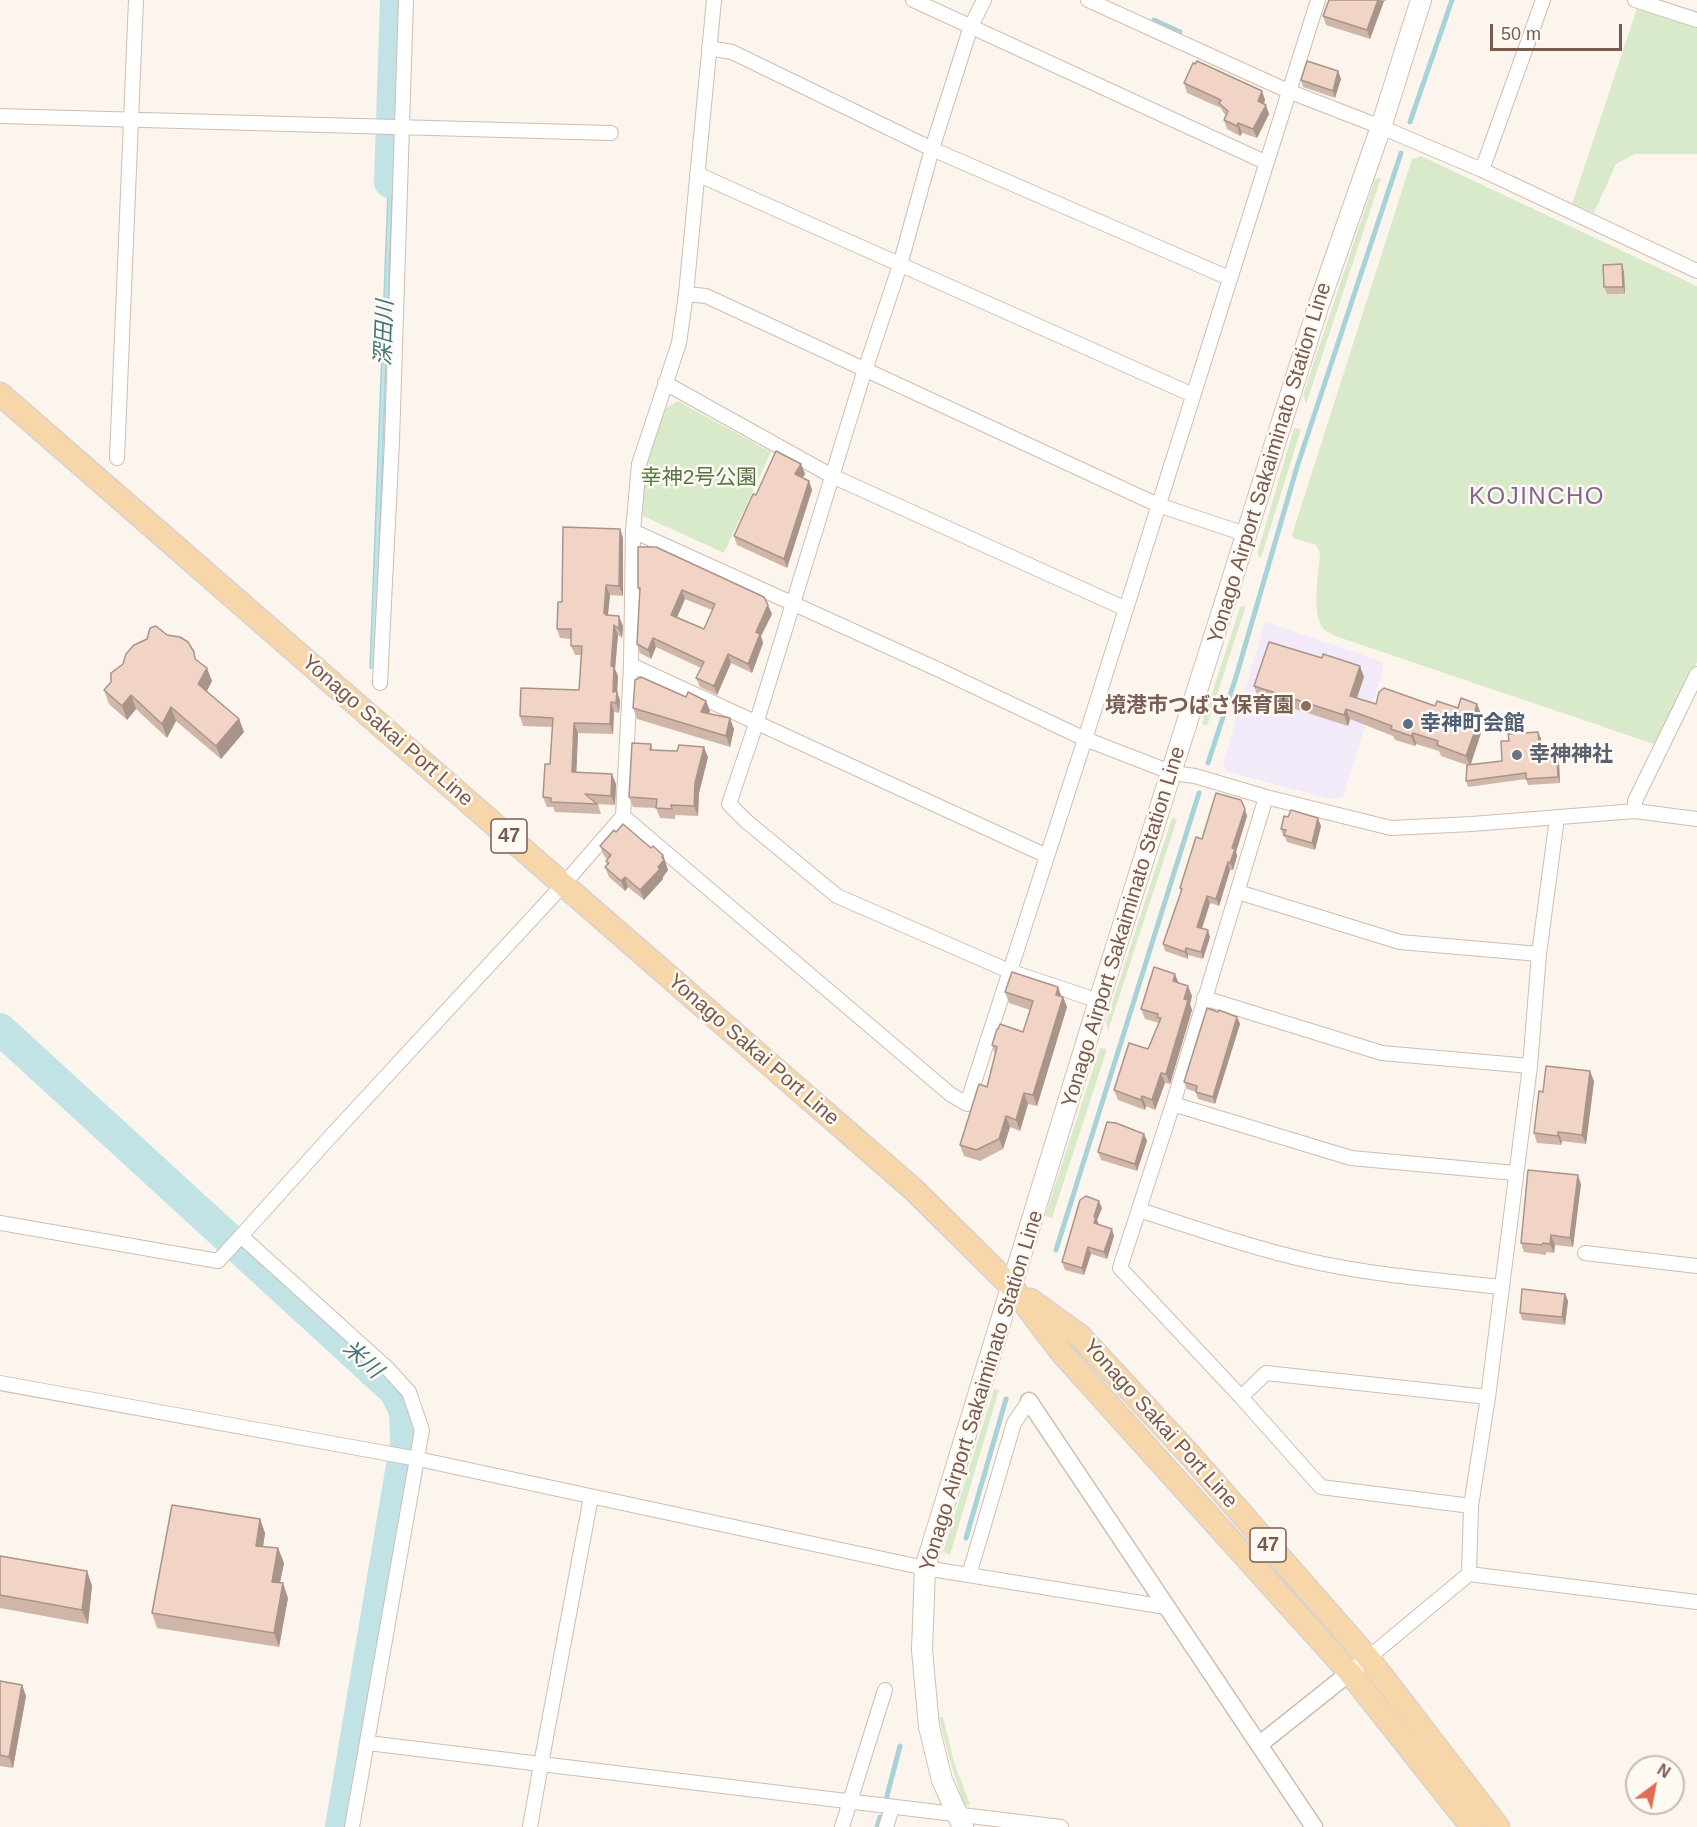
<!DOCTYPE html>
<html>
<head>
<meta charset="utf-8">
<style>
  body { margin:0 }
  #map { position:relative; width:1697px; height:1827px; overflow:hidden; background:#fcf5ed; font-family:Helvetica,sans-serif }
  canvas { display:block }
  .north { position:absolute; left:1625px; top:1755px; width:60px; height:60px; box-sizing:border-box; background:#fef9f3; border:2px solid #c8bab1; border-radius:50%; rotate:32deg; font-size:16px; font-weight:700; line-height:24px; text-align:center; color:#785b4f }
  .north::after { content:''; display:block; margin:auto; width:21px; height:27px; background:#e06e57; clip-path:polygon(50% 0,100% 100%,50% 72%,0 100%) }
  .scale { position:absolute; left:1490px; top:24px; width:132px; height:27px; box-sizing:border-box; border:3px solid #785b4f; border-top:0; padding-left:8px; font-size:18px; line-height:21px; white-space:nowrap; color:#785b4f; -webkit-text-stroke:4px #fef9f3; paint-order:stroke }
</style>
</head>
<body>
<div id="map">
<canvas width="1697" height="1827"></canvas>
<div class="north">N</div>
<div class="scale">50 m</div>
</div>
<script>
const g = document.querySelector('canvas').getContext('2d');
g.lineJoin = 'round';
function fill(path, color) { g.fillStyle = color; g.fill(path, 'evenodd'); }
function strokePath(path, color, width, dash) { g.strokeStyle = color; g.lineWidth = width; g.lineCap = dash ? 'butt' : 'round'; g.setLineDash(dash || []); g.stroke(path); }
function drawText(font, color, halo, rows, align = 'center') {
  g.font = font + ' Helvetica,"Noto Sans JP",sans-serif'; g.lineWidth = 5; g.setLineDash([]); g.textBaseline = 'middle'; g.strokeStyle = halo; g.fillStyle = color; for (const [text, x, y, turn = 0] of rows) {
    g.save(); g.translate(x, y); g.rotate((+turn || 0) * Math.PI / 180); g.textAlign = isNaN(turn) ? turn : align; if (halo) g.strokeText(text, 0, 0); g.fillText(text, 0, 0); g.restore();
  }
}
const education = new Path2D(`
  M1265 622 1383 662V669L1343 797 1331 799 1228 772 1223 764Z`);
const green = new Path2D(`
  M1637 8 1697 27V154H1635L1616 164 1594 213 1572 204Z
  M1421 156 1697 286V662L1657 745 1338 637C1334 635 1328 633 1325 630 1310 617 1319 571 1320 553L1316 545 1293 538 1292 535 1412 159Z
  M1381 178 1306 404 1303 395 1375 179Z
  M678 401 771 452 724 553 643 516 644 466 666 408Z
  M1294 428 1301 429 1261 558 1257 554Z
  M1246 605 1207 726 1202 724 1240 607Z
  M1172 818 1177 819 1108 1031 1106 1022Z
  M1100 1048 1107 1049 1052 1218 1045 1216Z
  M994 1389 999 1390 950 1555 943 1552Z
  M939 1717H943L954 1762 970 1805 965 1806C954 1777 946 1747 939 1717Z`);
const water = new Path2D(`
  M390 139H394L375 668H370Z`);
const stream = new Path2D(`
  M1154 20 1180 32
  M1410 122 1452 0
  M1208 763 1236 677 1297 467 1401 153
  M1056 1250 1199 793
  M966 1538 1006 1399
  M887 1796 900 1746
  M877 1827 880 1817`);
const river = new Path2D(`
  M390 182 396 0
  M0 1029 395 1391 405 1411 406 1442 341 1827`);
const minor = new Path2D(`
  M913 0 1265 162
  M984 0 971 26 932 149 900 265 862 379 756 724 729 804 746 821 837 896 1009 971 1099 1001
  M1088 0 1288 91 1381 127 1482 170 1697 271
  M1635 0 1697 20
  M709 48 732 52 932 149 1229 278
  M0 116 611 133
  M1482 170 1543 0
  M697 174 1193 395
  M686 294 706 296 1158 505 1248 535
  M665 383 832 476 1126 609
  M117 458 136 0
  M633 531 935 668 1085 739 1173 773 1195 776 1266 797 1391 828 1472 824 1635 811 1697 819
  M631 665 1047 856
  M380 683 392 441 406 0
  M1266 797 1173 1104 1120 1268 1241 1397 1321 1487 1471 1506
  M1635 811V801L1697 674
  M623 816 950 1094 967 1104 1085 739 1318 0
  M1238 892 1400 942 1539 954
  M1204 998 1382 1053 1530 1066
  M1173 1104 1351 1158 1515 1173
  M1139 1210C1196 1228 1252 1248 1310 1261 1372 1275 1437 1280 1501 1287
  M0 1223 218 1261 241 1236
  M1585 1253 1697 1266
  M0 1383 418 1459 925 1568 1166 1607
  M1241 1397 1266 1373 1488 1397 1530 1066 1539 954 1557 818
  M1469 1574 1471 1506 1488 1397
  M969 1575 1014 1423 1029 1401
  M1368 1658 1469 1574 1697 1602
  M368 1743 541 1764 591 1497
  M352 1827 422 1430 409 1392 387 1368 241 1236 331 1136 563 885 623 816 631 665 633 531 639 464 679 343 686 294 714 0
  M530 1827 541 1764 1061 1827
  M842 1827 885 1690
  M886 1827 892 1808`);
const tertiary = new Path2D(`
  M1029 1401 1314 1827
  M1260 1744 1368 1658`);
const secondary = new Path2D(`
  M963 1827 942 1780 929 1727 922 1650 925 1568 1099 1001 1319 304 1381 127 1421 0`);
const primary = new Path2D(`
  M0 394 914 1190 1012 1287 1062 1353 1350 1673 1472 1827
  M1030 1300 1080 1336 1190 1455 1368 1658 1498 1827`);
const wall = new Path2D(`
  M1329 0H1386V1H1384L1370 39 1326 25 1323 16Z
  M1338 71 1341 79 1335 98 1303 87 1301 80Z
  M1184 83 1262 91 1265 100 1264 104 1269 114 1257 138 1242 133 1240 136 1227 129 1224 120 1226 115 1223 112 1221 108 1187 93Z
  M1622 264 1624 272 1625 294H1607L1604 287Z
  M801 464 805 474 802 477 809 481 812 490 787 568 737 545 734 536 756 495Z
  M620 529 623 538V596L610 595 608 615 623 626 622 638 618 635 615 669 618 676 617 692 620 700 619 713 614 712 613 734 578 733 576 772 616 784 615 805 598 804 601 814 555 812 553 807H547L543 797 550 764 552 727 523 726 520 716 579 690 581 655H575L571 646V639L560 638 557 629 562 602Z
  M638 547 772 614 761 636 763 643 752 673 731 663 717 695 700 687 696 678 701 668 656 647 651 659 640 653 637 644 640 594 638 588ZM685 599 712 610 704 629 677 617Z
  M147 639 198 661 212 681 207 691 239 719 244 732 221 759 176 721 167 738 136 709 127 720 109 704 104 690 111 682 123 664Z
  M1364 677 1356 698 1376 704 1458 708 1477 704 1481 714 1479 721 1482 730 1471 764 1502 761 1509 741 1538 732 1541 739 1542 757 1557 756 1559 762 1560 783 1528 785 1526 779 1468 787 1466 781 1467 765 1441 756 1439 751 1416 744 1415 746 1395 740 1393 736 1350 719 1348 726 1258 697 1254 686Z
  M706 701 710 711 709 714 734 729 730 747 637 719 633 708Z
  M651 744 653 750 708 757 699 793 698 816 675 815V819L660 818 656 808 633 807 629 797Z
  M1247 816 1236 852 1237 856 1233 870H1230L1219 906 1210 903 1202 929 1210 937 1203 959 1188 955V959L1165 951 1163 944 1181 892 1180 888 1202 839Z
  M1321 826 1315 850 1287 842 1285 837 1283 836 1281 829Z
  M616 832 651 848 663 855 668 870 663 877V879L644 900 628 887 625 891 609 877 605 867 607 865 606 861 607 859 604 856 600 846Z
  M1178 983 1192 996 1190 1004 1192 1010 1170 1084 1165 1083 1155 1110 1146 1106 1145 1110 1118 1100 1114 1090 1148 1049 1159 1023 1145 1019 1141 1009Z
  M1058 987 1061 996 1063 997 1067 1007 1037 1106 1028 1104 1020 1131 1010 1127 1003 1149 980 1161 964 1156 960 1145 987 1087 995 1054 992 1045 1023 1032 1030 1010 1009 1003 1005 992Z
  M1237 1017 1240 1024 1215 1104 1198 1099 1196 1092 1187 1089 1184 1082Z
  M1594 1081 1586 1144 1562 1141 1561 1145 1537 1143 1534 1133 1543 1092Z
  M1144 1134 1147 1141 1137 1171 1101 1160 1098 1152Z
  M1581 1184 1573 1247 1555 1245 1554 1253 1546 1252V1255L1524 1252 1521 1243Z
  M1102 1208 1097 1220 1099 1225 1114 1236 1107 1259 1091 1254 1084 1275 1065 1270 1062 1262Z
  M1565 1294 1568 1301 1565 1325 1522 1320 1520 1313Z
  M260 1519 265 1533 263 1547 278 1548 284 1563 280 1583 288 1598 279 1647 157 1628 152 1613Z
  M0 1556 87 1571 92 1586 88 1624 0 1608Z
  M0 1681 22 1685 26 1696 13 1768 0 1766Z`);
const shadedWall = new Path2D(`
  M1378 0 1384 1 1370 39 1367 30Z
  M1338 71 1341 79 1335 98 1333 91Z
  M1262 91 1265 100 1261 110 1258 101Z
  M1266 105 1269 114 1257 138 1253 129Z
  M1238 123 1242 133 1240 136 1237 126Z
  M1622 264 1624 272 1625 294 1623 287Z
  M801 464 805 474 799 483 795 474Z
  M809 481 812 490 787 568 784 559Z
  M620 529 623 538V596L619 586Z
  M606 585 610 595 607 623 604 613Z
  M682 590 685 599 674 624 671 615Z
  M768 605 772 614 761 636 763 643 752 673 748 664 756 632Z
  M619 616 623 626 622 638 619 629Z
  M614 625 618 635 615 669 618 676 617 692 620 700 619 713 613 692 611 666Z
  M653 638 656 647 651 659 648 650Z
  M728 654 731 663 717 695 714 686Z
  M1360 666 1364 677 1354 707 1350 696Z
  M207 668 212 681 203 698 198 684Z
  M131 695 136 709 127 720 122 706Z
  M706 701 710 711 705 723 701 712Z
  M611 702 614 712 613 734 610 724Z
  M1477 704 1481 714 1479 721 1482 730 1470 766 1466 756 1473 717Z
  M171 707 176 721 167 738 162 724Z
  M1346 709 1350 719 1348 726 1344 715Z
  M730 718 734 729 730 747 726 736Z
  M239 719 244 732 221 759 216 746Z
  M574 723 578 733 576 782 572 772Z
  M1538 732 1541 739 1542 763 1540 757Z
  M1413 733 1416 744 1415 746 1411 736Z
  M704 747 708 757 699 793 698 816 694 806 695 783Z
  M1557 756 1559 762 1560 783 1558 777Z
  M612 774 616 784 615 805 611 796Z
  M1245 809 1247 816 1236 852 1237 856 1233 870 1230 863 1232 848Z
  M1318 818 1321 826 1315 850 1312 843Z
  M663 855 668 870 663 877V879L644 900 640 890 658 867 662 857Z
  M1228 862 1230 870 1219 906 1216 899Z
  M625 877 628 887 625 891 621 881Z
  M1207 896 1210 903 1200 934 1197 927Z
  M1208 930 1210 937 1203 959 1201 952Z
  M1186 948 1188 955V959L1185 952Z
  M1175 974 1179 984 1173 981Z
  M1188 986 1192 996 1190 1004 1192 1010 1170 1084 1166 1074Z
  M1058 987 1062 998 1056 995Z
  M1063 997 1067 1007 1037 1106 1033 1095Z
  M1237 1017 1240 1024 1215 1104 1213 1097Z
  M1590 1071 1594 1081 1586 1144 1582 1135Z
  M1161 1073 1165 1083 1155 1110 1152 1100Z
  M1024 1093 1028 1104 1020 1131 1016 1120Z
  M1142 1096 1146 1106 1145 1110 1141 1100Z
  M1006 1116 1010 1127 1003 1149 999 1139Z
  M1558 1132 1562 1141 1561 1145 1558 1136Z
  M1144 1134 1147 1141 1137 1171 1135 1164Z
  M1578 1175 1581 1184 1573 1247 1570 1238Z
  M1099 1201 1102 1208 1097 1220 1099 1225 1094 1223V1217Z
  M1112 1229 1114 1236 1107 1259 1104 1252Z
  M1551 1235 1555 1245 1554 1253 1550 1244Z
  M1088 1247 1091 1254 1084 1275 1082 1268Z
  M1565 1294 1568 1301 1565 1325 1562 1317Z
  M260 1519 265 1533 261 1560 256 1546Z
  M278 1548 284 1563 277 1596 272 1582Z
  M87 1571 92 1586 88 1624 82 1610Z
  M283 1583 288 1598 279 1647 274 1633Z
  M22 1685 26 1696 13 1768 9 1757Z`);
const building = new Path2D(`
  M1329 0H1378L1367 30 1323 16Z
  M1197 61 1262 91 1258 101 1266 105 1253 129 1238 123 1237 126 1224 120 1228 111 1219 103 1221 100 1184 83 1193 63 1195 64Z
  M1307 61 1338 71 1333 91 1301 80Z
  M1622 264 1623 287H1604L1603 265Z
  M776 451 801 464 795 474 809 481 784 559 734 536 753 494 756 495Z
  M563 527 620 529 619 586 606 585 604 613 606 615 619 616V629L614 625 611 666 614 667 613 692 617 691 616 703 611 702 610 724 574 723 572 772 612 774 611 796 585 794 597 804 551 802V798L543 797 545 764H550L553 718 520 716 521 688 579 690 582 646H571V629H557L558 602H562Z
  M638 547H656L764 597 768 605 756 632 760 634 748 664 728 654 714 686 696 678 704 662 653 638 648 650 637 644 640 588H638ZM682 590 715 604 704 629 671 615Z
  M156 626 167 635 180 637 188 642 194 652 195 659 207 668 198 684 239 719 216 746 171 707 162 724 131 695 122 706 104 690 111 682V673L123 664 126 654 134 645 147 639 150 628Z
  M1269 642 1322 658 1323 654 1360 666 1350 696 1376 704 1379 692 1384 688 1435 706 1437 701 1458 708 1461 698 1477 704 1473 717 1479 719 1466 756 1437 745 1438 741 1413 733 1411 736 1391 729 1392 726 1346 709 1344 715 1254 686Z
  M641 677 686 697 688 692 706 701 701 712 730 718 726 736 633 708 635 680Z
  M1538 732 1540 757 1557 756 1558 777 1526 779V773L1466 781 1467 765 1502 761 1501 741H1509L1508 734Z
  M632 743 651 744 650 750 677 751 679 745 704 747 695 783 694 806 671 805 672 809 656 808 657 799 629 797Z
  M1216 793 1241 800 1245 809 1232 848 1235 849 1230 863 1228 862 1216 899 1207 896 1197 927 1208 930 1201 952 1186 948 1185 952 1163 944 1182 889 1180 888 1196 837 1202 839Z
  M1291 810 1318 818 1312 843 1284 835 1286 830 1281 829 1284 816 1288 817Z
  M623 824 651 848 653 846 663 855 662 857 664 860 658 867 660 869 640 890 625 877 621 881 605 867 609 863 606 861 611 855 600 846 614 830 616 832Z
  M1154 967 1175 974 1173 981 1188 986 1184 999 1188 1000 1166 1074 1161 1073 1152 1100 1142 1096 1141 1100 1114 1090 1129 1043 1148 1049 1161 1018 1157 1017 1158 1014 1141 1009Z
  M1012 972 1058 987 1056 995 1063 997 1033 1095 1024 1093 1016 1120 1006 1116 999 1139 976 1150 960 1145 979 1084 987 1087 997 1047 992 1045 997 1029H998L1000 1024 1023 1032 1033 1001 1005 992Z
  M1207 1008 1218 1012 1219 1010 1237 1017 1213 1097 1196 1092 1197 1086 1184 1082Z
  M1546 1066 1590 1071 1582 1135 1558 1132V1136L1534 1133 1539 1091 1543 1092Z
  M1107 1122 1116 1123 1144 1134 1135 1164 1098 1152Z
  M1528 1170 1578 1175 1570 1238 1551 1235 1550 1244 1543 1243 1542 1245 1521 1243Z
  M1086 1196 1099 1201 1094 1217H1096L1094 1223 1112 1229 1104 1252 1088 1247 1082 1268 1062 1262 1080 1200Z
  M1522 1289 1565 1294 1562 1317 1520 1313Z
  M172 1505 260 1519 256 1546 278 1548 272 1582 283 1583 274 1633 152 1613Z
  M0 1556 87 1571 82 1610 0 1595Z
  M0 1681 22 1685 9 1757 0 1755Z`);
const markers = [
  [1306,706,6,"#8d6e63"],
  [1408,724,6,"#5c6f8a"],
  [1517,755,6,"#6b7280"]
];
const shields = [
  [509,836,36],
  [1268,1545,36]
];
const shieldNames = [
  ["47",509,836],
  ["47",1268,1545]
];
const streetNames = [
  ["Yonago Airport Sakaiminato Station Line",1270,463,-73],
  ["Yonago Sakai Port Line",387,731,41],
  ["Yonago Airport Sakaiminato Station Line",1124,927,-73],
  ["Yonago Sakai Port Line",753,1050,41],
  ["Yonago Airport Sakaiminato Station Line",982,1391,-73],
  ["Yonago Sakai Port Line",1160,1424,48]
];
const parkNames = [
  ["幸神2号公園",699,478]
];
const educationNames = [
  ["境港市つばさ保育園",1294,706]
];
const serviceNames = [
  ["幸神町会館",1420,724]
];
const worshipNames = [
  ["幸神神社",1529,755]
];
const waterNames = [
  ["深田川",385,333,-88],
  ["米川",362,1360,42]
];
const quarterNames = [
  ["KOJINCHO",1537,497]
];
fill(education, '#f2e9f9');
fill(green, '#d9eaca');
fill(water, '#c1e3e6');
strokePath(water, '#a7d3d8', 1.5);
strokePath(stream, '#a7d3d8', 5);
strokePath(river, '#c1e3e6', 32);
strokePath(minor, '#cfbdb1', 16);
strokePath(tertiary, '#cfbdb1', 19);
strokePath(secondary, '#d4bfb1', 22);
strokePath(primary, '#d9d1ce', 25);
strokePath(minor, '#fff', 14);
strokePath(tertiary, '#fff', 16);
strokePath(secondary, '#fff', 20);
strokePath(primary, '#f7d6a9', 22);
fill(wall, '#cfb6a9');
fill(shadedWall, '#a9948a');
fill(building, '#f1d4c5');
strokePath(building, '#a9948a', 1.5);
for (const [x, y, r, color] of markers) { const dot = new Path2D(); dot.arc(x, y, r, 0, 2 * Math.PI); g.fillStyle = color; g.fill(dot); strokePath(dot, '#fef9f3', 2); }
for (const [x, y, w] of shields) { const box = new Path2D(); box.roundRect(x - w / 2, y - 17, w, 34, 4.5); g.fillStyle = '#fef9f3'; g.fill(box); strokePath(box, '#785b4f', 1.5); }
drawText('bold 20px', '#785b4f', null, shieldNames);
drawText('21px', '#785b4f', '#fef9f3', streetNames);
drawText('21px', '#567744', '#fef9f3', parkNames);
drawText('bold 21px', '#785e54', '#fef9f3', educationNames, 'right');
drawText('bold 21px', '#4e5e75', '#fef9f3', serviceNames, 'left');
drawText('bold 21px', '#5b616d', '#fef9f3', worshipNames, 'left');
drawText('italic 22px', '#42767c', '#fef9f3', waterNames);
g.letterSpacing = '1.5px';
drawText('24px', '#826793', '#fef9f3', quarterNames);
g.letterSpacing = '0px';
</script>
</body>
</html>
